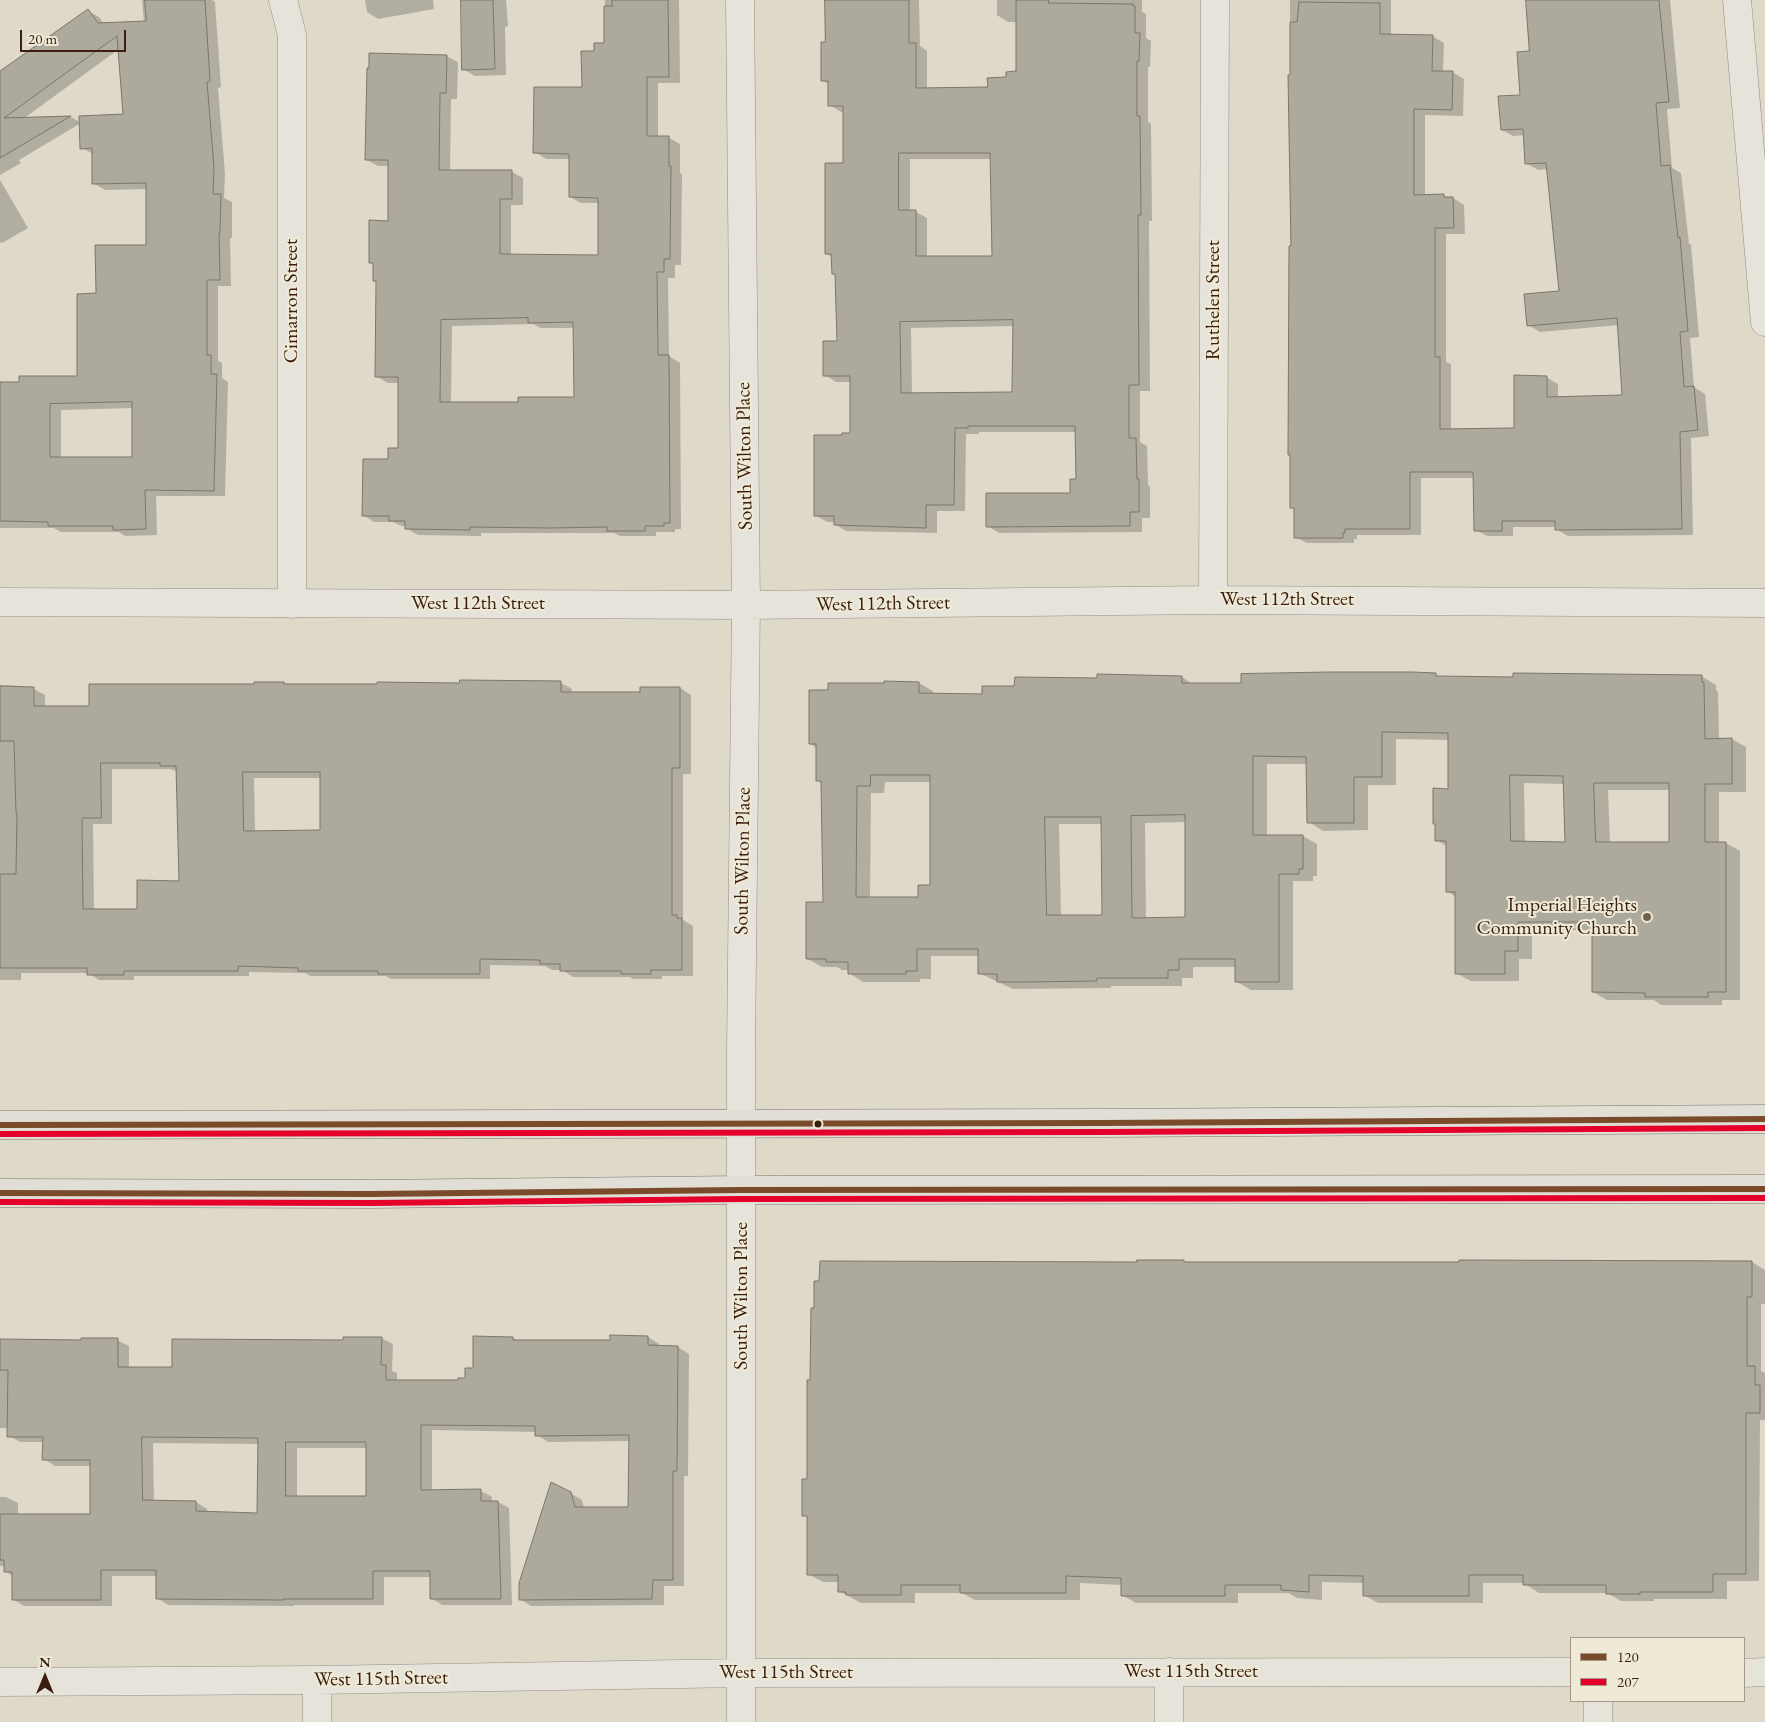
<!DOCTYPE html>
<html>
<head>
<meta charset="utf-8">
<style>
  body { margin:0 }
  #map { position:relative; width:1765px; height:1722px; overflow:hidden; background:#ded9c9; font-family:"EB Garamond",serif }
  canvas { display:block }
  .legend { position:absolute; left:1570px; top:1637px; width:175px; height:65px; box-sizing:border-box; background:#efead6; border:1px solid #a79887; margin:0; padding:6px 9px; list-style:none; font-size:15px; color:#3a1e10 }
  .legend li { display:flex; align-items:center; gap:10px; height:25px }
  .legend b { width:25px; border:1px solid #a79887 }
  .north { position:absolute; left:20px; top:1652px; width:50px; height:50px; -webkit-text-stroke:4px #efead6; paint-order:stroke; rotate:0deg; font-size:14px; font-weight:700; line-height:20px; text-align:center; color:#3a1e10 }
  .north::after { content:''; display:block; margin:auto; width:18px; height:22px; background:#3a1e10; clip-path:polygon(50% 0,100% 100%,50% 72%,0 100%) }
  .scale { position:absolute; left:20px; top:30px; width:106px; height:22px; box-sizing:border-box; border:2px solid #3a1e10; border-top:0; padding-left:6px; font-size:15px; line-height:18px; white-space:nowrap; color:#3a1e10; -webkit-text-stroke:4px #efead6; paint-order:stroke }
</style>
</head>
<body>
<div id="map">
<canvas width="1765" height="1722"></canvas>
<ul class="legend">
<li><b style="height:6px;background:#7a4b2a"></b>120</li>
<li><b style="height:6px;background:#e4002b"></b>207</li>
</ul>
<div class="north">N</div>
<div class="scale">20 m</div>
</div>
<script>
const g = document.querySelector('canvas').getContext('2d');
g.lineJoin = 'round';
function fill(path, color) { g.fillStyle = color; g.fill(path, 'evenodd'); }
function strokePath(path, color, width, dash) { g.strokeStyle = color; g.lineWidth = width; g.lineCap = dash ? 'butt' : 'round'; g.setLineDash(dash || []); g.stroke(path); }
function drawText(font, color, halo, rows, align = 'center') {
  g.font = font + ' "EB Garamond",serif'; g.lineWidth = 4; g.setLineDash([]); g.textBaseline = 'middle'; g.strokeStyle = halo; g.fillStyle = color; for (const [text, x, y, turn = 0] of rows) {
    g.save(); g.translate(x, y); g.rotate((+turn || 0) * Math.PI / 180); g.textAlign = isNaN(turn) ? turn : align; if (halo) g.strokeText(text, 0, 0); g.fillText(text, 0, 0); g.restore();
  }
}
const shadow = new Path2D(`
  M142 0H212L215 2 221 87 218 88 225 174 224 198 232 202V238H230L231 286H218V361L222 363V378L228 382 225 496H156L157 535 125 536 119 532H61L54 528H0V384L78 377 97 295 147 246 148 189 105 190 93 183V154L82 148 81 123 19 160 21 163 0 175V72L88 11 99 17 104 24 144 22ZM119 49 125 115 81 123 71 117 23 119ZM134 408V458H61V410Z
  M365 0H433L434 9 378 19 367 12Z
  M462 0H506L508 26 505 27 506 75 475 76 463 69Z
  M605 0H679L680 83H658V137L669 138 680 144V173L682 174 681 265H675V278H668L669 356 680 363 681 529H675V532H656V536H620L614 533H481V536L418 535 406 528V526H402L393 522H374L363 515 389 460 399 450 400 383H388L376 376 377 283 374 281 375 264 370 262 389 222V166H378L367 160 446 56 458 62 457 99H451L450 172H512L523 178V205H511V255L599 257V203H581L570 197V159H546L535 152 583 88 595 52 605 44ZM533 324 541 328H574L576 398 520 404H451L452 326Z
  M826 0H919L920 46 927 51V89L989 88 1017 73V22H1008L997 15V0H1142V12L1146 14V38L1151 41 1150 67H1148V122L1151 124 1152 221H1149L1150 391H1140V442L1147 446 1148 485 1150 487V518H1142V532L999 533 988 526 1071 494 1077 481V432H979V434H966L965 511H937V533L846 531 835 524V522H827L815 515 843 437 852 434V382H836L825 375 838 342 837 275 833 273V257L826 254 845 165V112H841L830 105V85L822 80 827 44ZM910 159H992L993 257H927V218L916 212H910ZM1014 326 1013 394H912L911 328Z
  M1290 0H1391V36H1432L1444 43 1443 72H1452L1464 79 1463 116 1425 115V196H1444L1453 198 1464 205 1465 234H1446V362L1451 364V430L1516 429 1546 377 1558 384V398L1624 397 1619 325 1540 332 1528 325 1560 292 1548 169 1538 170 1526 163 1525 135 1513 136 1502 130 1521 96 1531 52 1527 0H1670L1680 108 1667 109 1672 168 1681 173 1689 244 1691 245 1699 337 1690 338 1694 387 1705 394 1709 436 1691 438 1693 535 1568 536 1556 529V527H1513V536H1487L1476 530 1475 478H1421V535H1357V539H1354V543H1307L1295 537V509L1291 507Z
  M0 180 28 228 2 243 0 242Z
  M1435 675 1439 677 1514 679 1701 676 1716 685V690L1718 692 1719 739H1732L1746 747V792H1719V843H1726L1740 851V1000H1722V1005H1661L1654 1000H1607L1593 992V930H1532V959H1519V981H1471L1456 973V897L1447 891V846L1436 840 1450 790V740L1396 739V785H1368V830L1323 831 1309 822 1307 764H1267V836H1303L1317 844V876H1313V881H1293V990H1251L1237 982V967H1193V978H1182V986H1111V988L1013 989 979 973V956H931V979H920V982H863L849 973V970H842L837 967H822L808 959 824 903 822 783 817 780V748L810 744 829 691 919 683 933 691V695L983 696 1016 687 1098 679 1182 677 1194 685H1242ZM885 782H932L931 887 920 898H870L871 793H884ZM1524 783 1564 784 1566 843H1525ZM1608 790H1670V843H1610ZM1187 822V918L1146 919 1145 823ZM1059 824H1102L1103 916H1061Z
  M461 681 561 683 572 689V693H641L680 688 691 695V774H683V920L693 926V976H662V979H633L629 977H573L562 970H552L545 966 490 965V979H391L386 976H310L305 973 249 972V976H134V980H99L88 973H21V980H0V685L20 686 25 688 34 689 45 695V707H90L284 683 288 685 461 684ZM112 769H169L177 771 180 882 138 911H94L93 824H112ZM254 778H321V831L255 832Z
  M1138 1262H1184L1188 1264 1460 1263V1262H1752L1765 1270V1304H1761V1371L1765 1373V1420H1760L1759 1581H1727V1599H1654V1601H1621L1607 1593H1539L1525 1584V1583H1483V1603H1378L1364 1595V1583L1322 1582V1600L1297 1598 1288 1593H1238V1603H1136L1122 1595V1585L1080 1583V1600H975L962 1593H915V1603H861L839 1591V1582H823L808 1574V1518L804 1515 808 1480 1138 1263Z
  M474 1337 513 1338 518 1341H611L648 1337 659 1344V1347H678L689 1354 688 1476H684V1586H664V1605L531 1606 520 1599 570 1493 582 1500 584 1508H629L630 1441 548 1442 537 1435V1432L432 1430V1491H481L492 1497V1502H498L509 1508 512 1605H442L431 1598V1577H384V1605H294V1606L168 1605 157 1598V1576H112V1606H24L13 1599V1576L5 1571V1566H0V1497H6L18 1503V1515H91V1466H55L44 1459V1442H20L9 1436V1428H0V1341L82 1342 117 1340 129 1346V1368H173L345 1341 381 1338 393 1344 392 1371 397 1373V1381H459L467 1379 474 1369ZM153 1443 259 1444V1515L207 1513V1509L196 1502H154ZM297 1448H367V1498L297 1497Z`);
const building = new Path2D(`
  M145 0H205L210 81 207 82 214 167 213 194H221L220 233H219L220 280H207V355H211V374H217L214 491 145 490 146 529 113 530V526H48V522L0 521V382H19V376H77V294L96 293 95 245H146V183L92 184V148L80 149 79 116 123 114 117 36 4 118 71 116 0 158V71L88 9 98 23 146 21ZM132 402V457H50V404Z
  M461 0H493L495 69 462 70Z
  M612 0H668L669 77H647V136H669V166H671L670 259H664V272H657L658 355H669L670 523H664V526H645V531H607V527L550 528 470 527V530L405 529V521H389V516H362L363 459H388V448H398V377H375L376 281H373V263H369V220L388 221V160H365L367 68H369V53L447 55 446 93H440L439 170H512V199H500V254L598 255V198L569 197V154L533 153 534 87H582L581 51H594V43H604V6H612ZM528 318V323L573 322 574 397H518V402H440L441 320Z
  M825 0H909V43H916V88L988 87 987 78 1006 77V72L1016 71V0H1049L1048 3 1133 4V6H1135V33H1140L1139 61H1137V116H1140L1141 215H1138L1139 385H1129V438H1136L1137 479H1139V512H1130V526L986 527V493H1070V479H1076L1075 426H968V428H955L954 505H926V528L834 525V516H814V435H842V433H850V376H823V341H837L835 274H832L831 254H825V163H843V106H828V81H821V42H825ZM899 153H990L992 256H916V210H899ZM1013 320 1012 392 901 393 900 322Z
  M1526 0H1659L1669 102 1656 103 1661 166 1670 165 1678 238 1680 237 1688 331 1680 332 1684 387 1694 386 1698 430 1680 432 1682 529 1555 530V521H1502V531H1474L1473 472H1410V529H1345V533H1343V538H1294V508H1290V455H1288L1289 246H1291L1288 75H1290V22H1297L1299 2 1380 3V34L1433 35 1432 71H1453L1452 110 1414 109V195L1444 194V197H1453L1454 228H1435V357H1440V429L1514 428V375L1547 376V397L1622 395 1617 318 1527 326 1524 294 1559 291 1546 163 1525 164 1523 129 1501 130 1498 96 1520 95 1517 52 1529 51Z
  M1329 672H1412L1436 673V676L1513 677V673L1702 675V682H1704L1705 739 1732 738V784H1705V842H1726V992H1708V997H1645V993L1592 992V922H1518V951H1505V974H1455V892H1446V841H1435V824H1433V788L1448 789V733L1382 732V777H1354V823H1307L1306 757 1253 756V835H1303V869H1299V874H1279V982H1235V959H1179V970H1168V978H1097V981L1025 982H997V974H978V949H917V971H906V974H848V962H826V959H806V902H823L821 781H816V744H809V690H828V683H884V681L919 682V693L982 694V686H1014L1015 677 1097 678V674L1182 676V683H1241V674ZM871 775H930V885H918V897H856L857 786H870ZM1510 775 1563 776 1565 842 1511 841ZM1594 783H1669V842H1596ZM1185 815V917L1132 918 1131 816ZM1045 817H1101L1102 915H1047Z
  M460 680 561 681V692H640V687H680V768H672V915H677V918H682V970H651V974H621V971H560V964H540V960L480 959V974H378V971H298V968L238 966V971H124V975H87V968H0V874H16L17 813H16L14 741H0V686L34 687V706H89V684H254V682H284V684H377V682L459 683ZM101 763H160V766H176L179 881 137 880V909H83L82 818H101ZM243 772H320V830L244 831Z
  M1137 1260H1184V1262H1459V1260L1752 1261V1297H1747V1366H1755V1385H1760V1413H1746V1574H1713V1592H1640V1594H1606V1585H1523V1575H1469V1596H1363V1576L1309 1575V1592L1281 1590V1585H1225V1596H1121V1578L1066 1576V1593H960V1585H901V1595H846V1592H838V1575H807V1516H802V1479H807V1380H810L811 1308H814V1281H819L820 1261 1137 1262Z
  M610 1335 648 1336V1345L678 1346 677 1471H673V1580H653L652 1599 519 1600V1583L551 1482 571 1492 575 1507H628L629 1435 535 1436V1426L421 1425V1490L481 1489V1501H498L501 1599H430V1571H373V1599H283V1600L156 1599V1570H101V1600H12V1572H4V1560H0V1514H90V1460H42L43 1437H7L8 1370H0V1339L81 1340V1338H118V1367H172V1339L343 1340V1337H382L381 1365H386V1380H458V1378H465V1368H473V1336L513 1337V1340H610ZM142 1437 258 1438 257 1513 196 1511V1501L143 1500ZM286 1442H366V1496H286Z`);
const minor = new Path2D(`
  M283 0 292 35V604
  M740 0 746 605 741 1049V1722
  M1737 0 1765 322
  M1213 600 1215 0
  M0 602 746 605 1213 600 1765 603
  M1169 1672V1722
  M1744 1673 1765 1672
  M0 1682 317 1680 742 1673 1571 1672
  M1598 1701V1722
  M317 1722V1680`);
const major = new Path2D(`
  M0 1125 1103 1123 1765 1119
  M0 1193 371 1194 741 1190 1765 1189`);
const bus1 = new Path2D(`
  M0 1125 1103 1123 1765 1119
  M0 1193 371 1194 741 1190 1765 1189`);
const bus2 = new Path2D(`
  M0 1134 1103 1132 1765 1128
  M0 1202 371 1203 741 1199 1765 1198`);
const markers = [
  [1647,917,5,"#735f51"],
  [818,1124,4.5,"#3a1e10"]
];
const streetNames = [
  ["Ruthelen Street",1214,300,-90],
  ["Cimarron Street",292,301,-90],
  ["South Wilton Place",745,456,-91],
  ["West 112th Street",1287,600],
  ["West 112th Street",478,604],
  ["West 112th Street",883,604,-1],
  ["South Wilton Place",743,861,-89],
  ["South Wilton Place",742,1296,-90],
  ["West 115th Street",1191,1672],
  ["West 115th Street",786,1673],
  ["West 115th Street",381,1679,-1]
];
const poiNames = [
  ["Imperial Heights",1637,906],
  ["Community Church",1637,929]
];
fill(shadow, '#0003');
fill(building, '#aea99d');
strokePath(building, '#7c756b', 1);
strokePath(minor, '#948e83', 29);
strokePath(major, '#7c756b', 29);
strokePath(minor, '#e6e3db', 28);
strokePath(major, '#e1ded5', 28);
strokePath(bus1, '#7a4b2a', 6);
strokePath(bus2, '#e4002b', 6);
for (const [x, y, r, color] of markers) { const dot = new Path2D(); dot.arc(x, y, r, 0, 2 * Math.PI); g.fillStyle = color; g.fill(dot); strokePath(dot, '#efead6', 2); }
drawText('20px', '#3a1e10', '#efead6', streetNames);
drawText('20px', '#3a1e10', '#efead6', poiNames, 'right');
</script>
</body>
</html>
